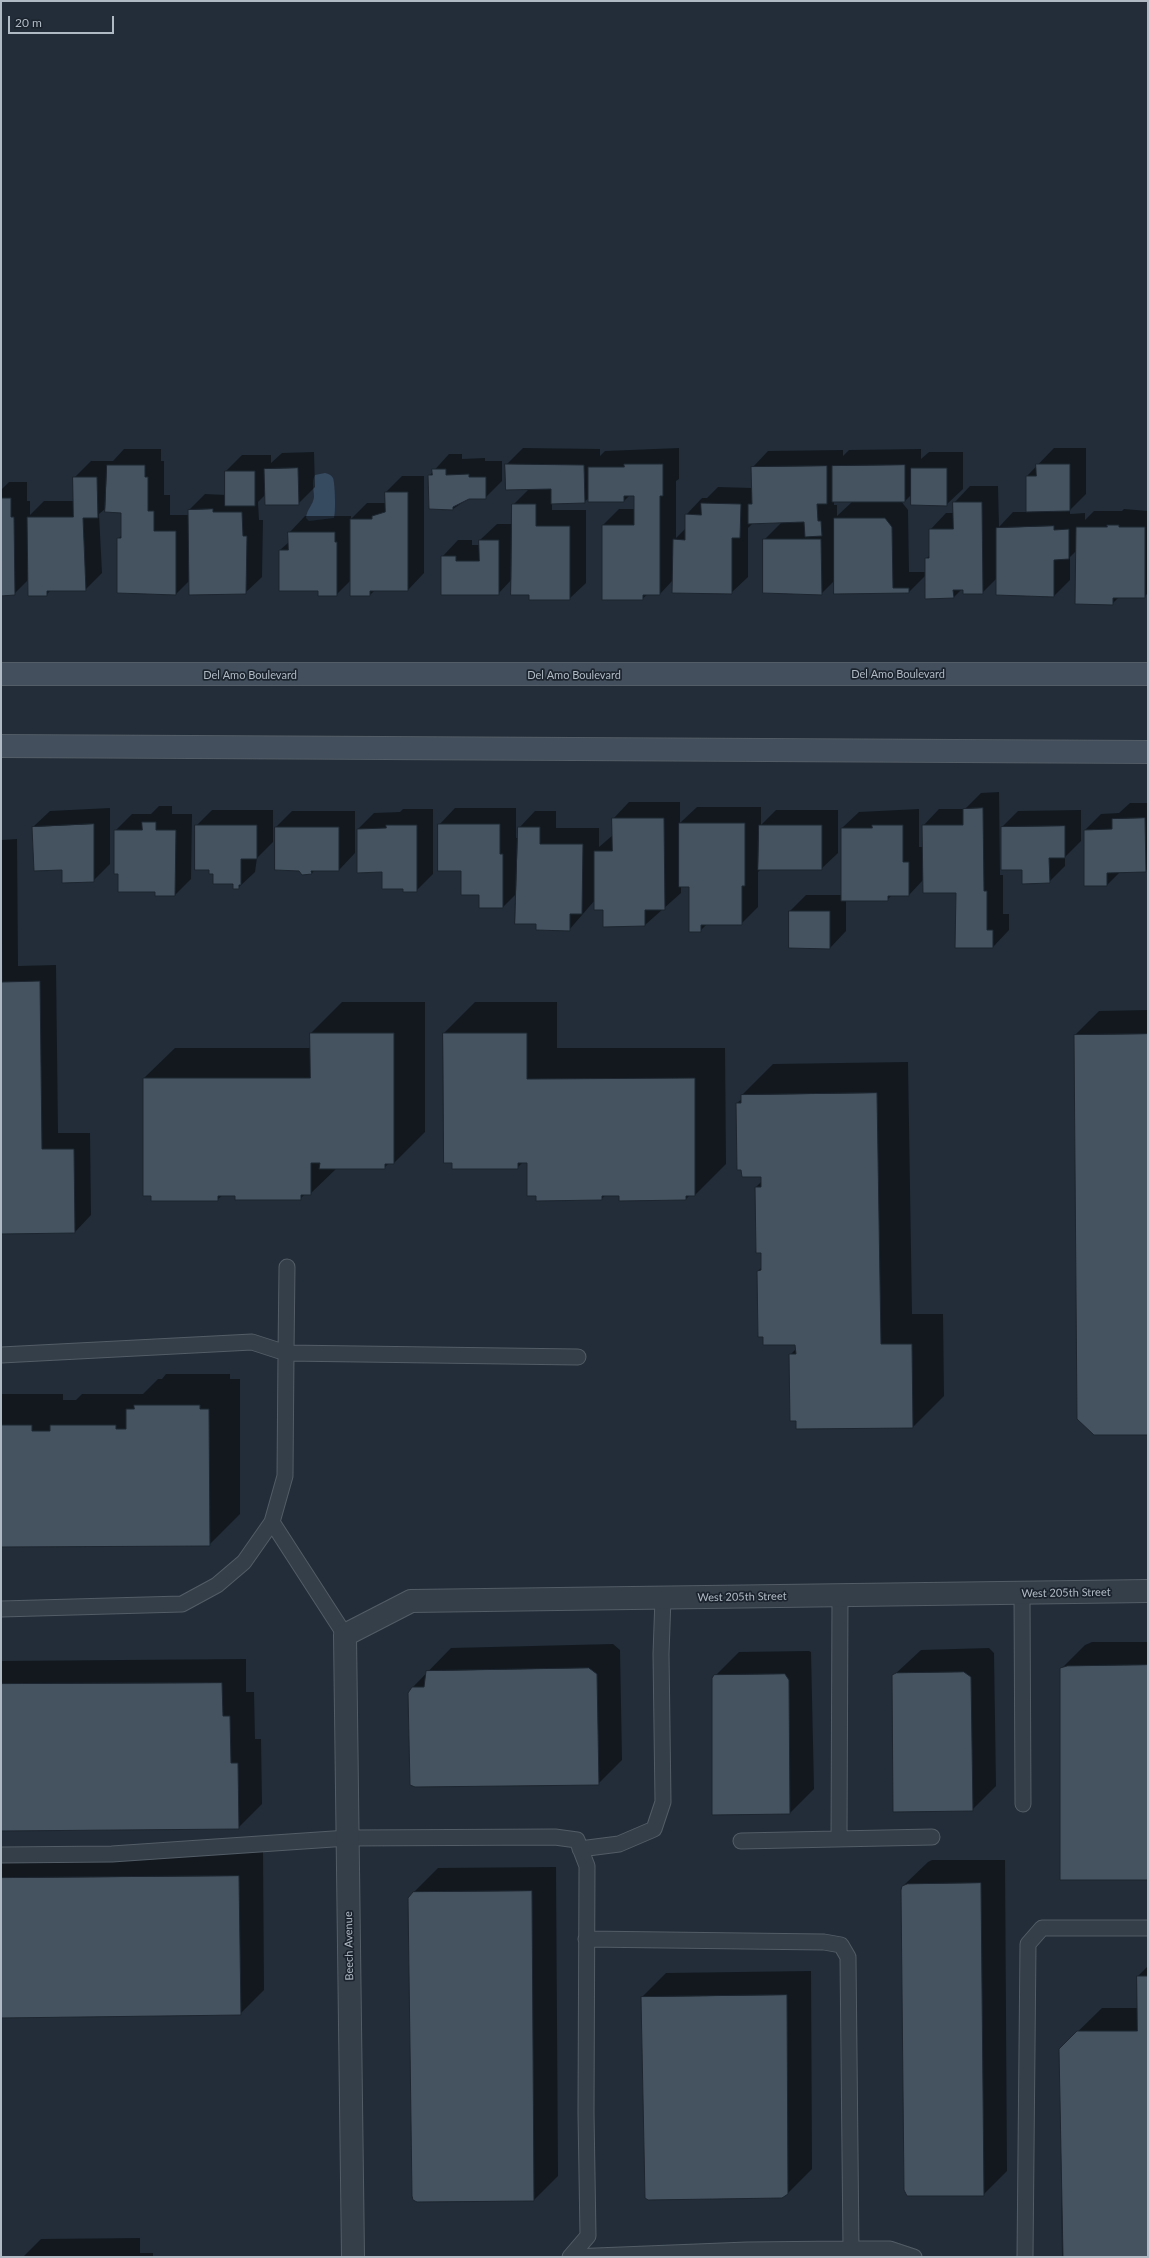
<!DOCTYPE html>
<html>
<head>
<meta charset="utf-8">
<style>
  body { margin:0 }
  #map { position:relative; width:1149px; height:2258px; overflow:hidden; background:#222d39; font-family:Lato,sans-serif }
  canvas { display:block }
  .frame { position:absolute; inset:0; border:2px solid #b0bac5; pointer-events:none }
  .scale { position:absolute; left:8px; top:16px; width:106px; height:18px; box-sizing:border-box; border:2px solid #b0bac5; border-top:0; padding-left:5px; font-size:12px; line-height:14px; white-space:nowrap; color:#b0bac5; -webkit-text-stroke:3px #1b242e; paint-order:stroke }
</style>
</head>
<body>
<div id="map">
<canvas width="1149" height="2258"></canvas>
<div class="frame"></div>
<div class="scale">20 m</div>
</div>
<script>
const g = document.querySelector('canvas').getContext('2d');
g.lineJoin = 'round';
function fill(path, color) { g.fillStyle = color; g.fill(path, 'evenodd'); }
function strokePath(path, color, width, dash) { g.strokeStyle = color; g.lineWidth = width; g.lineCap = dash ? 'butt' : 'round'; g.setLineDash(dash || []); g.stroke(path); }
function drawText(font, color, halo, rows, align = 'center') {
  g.font = font + ' Lato,sans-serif'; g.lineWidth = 3.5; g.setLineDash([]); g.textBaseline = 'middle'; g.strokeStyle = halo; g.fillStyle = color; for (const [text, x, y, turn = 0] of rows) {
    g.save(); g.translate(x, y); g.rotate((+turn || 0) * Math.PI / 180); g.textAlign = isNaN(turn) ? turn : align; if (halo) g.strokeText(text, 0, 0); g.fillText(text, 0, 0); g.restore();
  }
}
const water = new Path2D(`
  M325 473C329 474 331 475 333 478 335 483 336 512 334 518L309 521 306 518C307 509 313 505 314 497 314 489 311 482 315 475Z`);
const shadow = new Path2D(`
  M523 448 600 449V456L605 451 679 448V479L676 481V538L686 528V515L702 498H707L718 487 752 488V468L768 451 843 450V456L849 450 921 449V459L929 452H963V489L946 505 912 494 905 501H901L908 510 909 572H926V559L930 555V530L946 513H954V503L970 486H998L999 527 1013 512H1027V476L1054 448H1086V494L1070 510V514L1085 513V520L1094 511H1122L1124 509 1148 511V593L1144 597H1119L1112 604 1077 550 1070 557V580L1054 596 997 594V578L982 593 962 589 954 597 926 575 909 592 835 580 821 594 764 540 782 522H754L748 528V577L731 593 673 580 660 594H648L642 599 603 525 619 509H635V495H630L624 501 589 498 584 502 552 503V510H586V583L569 599 530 594 512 579 498 594 442 557 458 540H472V545H480V540L497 524H513V505L529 489 506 465ZM834 501H853L837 516V505H834Z
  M124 449H161V461H164V495H170V515H189V510L205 494 226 495V471L242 455H271V463L282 453 314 452 315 487 298 504 266 494 258 502 259 520H263L262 577 245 593 190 580 176 594 118 539 122 535V512L106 508 99 514 102 573 85 590H51L46 595 28 580 14 594 1 595V490L9 482H27V501H30V515L44 501H74V478L91 461H113Z
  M449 454H462V459L485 458V461H502V481L485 498H469L453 509 430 475Z
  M402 476H424V573L408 590H375L370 595 351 580 336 595 319 590 280 550 289 542V533L305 516H351V519L367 503H386V492Z
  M999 792 1000 875H1003V914H1009V930L993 947 957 892 923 880 909 895H892L887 900H846V931L830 948 790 911 806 895H842V828L859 812 919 809V847H923V826L939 809H965L981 793Z
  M629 802H680V823L697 807H761V825L776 810H838V853L821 869H761L758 872V907L741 924H707L700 931 690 886H681V893L645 925 595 900 569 930 537 923 517 893 503 907 480 894 462 870 439 825 455 808H516V838H518L519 828 535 811H556V828H599V847L613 835V819Z
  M1130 803H1148V869L1145 871 1120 872 1107 885 1085 830 1101 814 1119 813Z
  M159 806H172V814H192L191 879 175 895 156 891 119 873 115 831 132 814H151Z
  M110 808V864L93 881 63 869 33 827 50 811Z
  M403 809H433V874L416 891 383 871 358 829 374 813 400 812Z
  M212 810H273V842L257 858 255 872 238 888 214 873 196 826Z
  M1081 810V841L1065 857V866L1049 882 1023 869 1002 827 1018 811Z
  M292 811H355V853L339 870H315L312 873 302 874 276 827Z
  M17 839 18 966 56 965 58 1133H90L91 1215 75 1232 1 1233V840Z
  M342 1002H425V1132L394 1163H389L384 1168H337L310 1194H305L300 1199 223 1195 217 1200 144 1078 175 1048H311V1033Z
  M475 1002H557V1048H725L726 1164 695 1195H690L686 1199 620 1195H606L601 1199 537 1195 528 1162H523L517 1168 444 1033Z
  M1148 1010V1434L1075 1035 1099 1011Z
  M908 1062 912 1314H943L944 1396 913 1427 797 1419 790 1355 796 1349V1344L758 1271 762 1267 756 1187 762 1181V1176L737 1103 742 1099V1095L773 1064Z
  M166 1374H230V1379H240V1514L209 1545 1 1546V1394H63V1400H76L82 1394H143L158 1379H162Z
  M1092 1642H1148V1879L1061 1669 1085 1645Z
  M613 1644 620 1650 622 1760 598 1784 413 1687 451 1648Z
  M989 1648 994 1653 996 1786 972 1810 893 1676 921 1650Z
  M809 1651 811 1652 814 1789 790 1813 713 1814 712 1682 715 1676 739 1652Z
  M246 1659V1692H254L255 1739H261L262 1804 238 1828 1 1830V1661Z
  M263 1852 264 1990 240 2014 1 2017V1855Z
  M932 1860H1005L1007 2171 983 2195 903 1886 928 1862Z
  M556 1867 558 2176 534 2200 414 1892 438 1868Z
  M1148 1966V2257H1062L1060 2049 1102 2008H1138V1976Z
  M811 1971 812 2169 788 2193 642 1997 666 1973Z
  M140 2238V2253H153V2257H23L41 2239Z
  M298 2256V2257H219Z`);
const building = new Path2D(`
  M505 464 584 465 585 503 551 504V489L506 490Z
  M624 464H663V496H660V595H643V600H602V525H634V496H624V502H588V467H624Z
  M1036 464H1070V511L1026 512V476H1036Z
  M107 465H145V477H148V511H154V531H176V595L117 593V538H121V513L105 512Z
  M905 465V502H832V466Z
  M827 466V504H817L818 521H821L822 536 805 537 804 522 748 524V504H752L751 467Z
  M298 468 299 505H265L264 469Z
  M911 468H947V506L911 505Z
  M432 469H446V475L469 474V477H486V499H469L453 507V510L429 509 428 475H432Z
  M225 471H255V506H225Z
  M73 477H97L98 518H83L86 591H47V596H28L27 517H73Z
  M385 492H408V591H370V596H350V519H372V516L385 512Z
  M1 498H11V517H14L15 595 1 596Z
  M953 502H982L983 594H963V590H953L954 598 925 599V558H929V529H953Z
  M701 503 741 504 740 538H732V594L672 593 673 539 685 540V514L701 515Z
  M512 504H536V526H570V600H529V595H511Z
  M213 509V512H242L243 536H247L246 594 189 595 188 510Z
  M834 518H885L892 527 893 588H909V593L834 594Z
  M1107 525H1119V527H1145V598H1113V605L1075 604 1076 527H1107Z
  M1054 526V530L1069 529V559L1054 560V597L996 595V528Z
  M288 532H335V542H337V596H318V591H279V550H288Z
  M763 539H821L822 595 763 593Z
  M479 540H499V595H441V556H456V561H479Z
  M983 808 984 891H987V930H993V948H955L956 893H923L922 825H963V809Z
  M612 818H664L665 910H645V926L603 927V910H594V851H612Z
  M1145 818 1146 872 1107 873V886H1084V830L1112 829V819Z
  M142 822H156V830H176L175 896H155V892H118V874H114V830H142Z
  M679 823H745V886H742V925H701V932H689V887H679Z
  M94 824V882L62 883V870L34 871 32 827Z
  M438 824H500V854H503V908H479V895H461V871H438Z
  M195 825H257V859H241V885H239V889H233V884H213V874H209V870H195Z
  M386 825H417V892H403V889H382V872L357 873V829L386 828Z
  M759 825H822V870H758Z
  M872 825H903V862H909V896H888V901H841V828H872Z
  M1065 826V858H1049L1050 883 1022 884V870H1001V827Z
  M275 827H339V871H311L312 874 302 875 299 871 275 870Z
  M518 827H540V844H583L582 914H570V931L536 930V924H515Z
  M1 890 2 982 40 981 42 1149H74L75 1233 1 1234Z
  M789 911H830V949L789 948Z
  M310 1033H394V1164H385V1169H319L320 1163H311V1195H301V1200H235V1196H218V1201H151V1196H143V1078H310Z
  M443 1033H527V1079L695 1078V1196H686V1200L619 1201V1196H602V1200L536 1201V1196H527V1163H518V1169H452V1163H444Z
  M1148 1034V1435H1094L1077 1419 1074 1035Z
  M877 1093 881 1344H912L913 1428 796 1429V1421H790L789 1354H796L795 1345H763V1337H758L757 1271 761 1270V1253H756L755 1187H761V1177H742L741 1170H737L736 1103H741V1095Z
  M134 1405H200V1409H209L210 1546 1 1547V1425H32V1431H50V1425H116V1429H126V1409H134Z
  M1148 1665V1880H1060V1668L1067 1666Z
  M589 1668 597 1674 599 1785 415 1787 410 1785 408 1693 412 1687H424L426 1671Z
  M964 1672 971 1677 973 1811 893 1812 892 1675 896 1673Z
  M785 1674 789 1680 790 1814 712 1815V1678L714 1675Z
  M222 1683 223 1716H230L231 1763H238L239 1829 1 1831V1684Z
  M239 1876 241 2015 1 2018V1878Z
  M981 1883 984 2196H907L904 2190 901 1890 902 1886 907 1884Z
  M532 1891 534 2201 417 2202 413 2200 412 2196 408 1898 413 1892Z
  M1137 1976H1148V2257H1063L1059 2049 1077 2031H1137Z
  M787 1995 788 2194 782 2198 648 2200 645 2198 641 1997Z`);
const service = new Path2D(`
  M287 1267 286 1353 578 1357
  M1 1355 252 1342 286 1353 285 1476 272 1522 244 1562 217 1585 182 1604 1 1609
  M272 1522 345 1635
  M1022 1593 1023 1804
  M839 1839 840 1596
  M741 1841 932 1837
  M580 1849 619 1844 654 1829 663 1802 661 1654 663 1598
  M1 1855 112 1854 348 1838 555 1837 577 1840 587 1866 586 2113 588 2236 570 2257
  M586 1939 824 1942 841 1945 848 1957 851 2249
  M571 2257 747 2250 844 2249H890L914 2257
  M1025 2257 1028 1944 1042 1928H1148`);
const minor = new Path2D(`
  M353 2257 345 1635 411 1601 1148 1591`);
const secondary = new Path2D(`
  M1 674H1148
  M1 746 1148 752`);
const streetNames = [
  ["Del Amo Boulevard",898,674],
  ["Del Amo Boulevard",250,675],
  ["Del Amo Boulevard",574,675],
  ["West 205th Street",1066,1593,-1],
  ["West 205th Street",742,1597,-1],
  ["Beech Avenue",349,1946,-91]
];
fill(water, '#364a60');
fill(shadow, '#0007');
fill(building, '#455360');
strokePath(building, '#1d2630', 1);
strokePath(service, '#535d67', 17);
strokePath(minor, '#535d67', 24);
strokePath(secondary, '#535d67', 24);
strokePath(service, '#353f49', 15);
strokePath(minor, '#353f49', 22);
strokePath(secondary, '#434f5c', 22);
drawText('11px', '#b0bac5', '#1b242e', streetNames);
</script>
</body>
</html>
